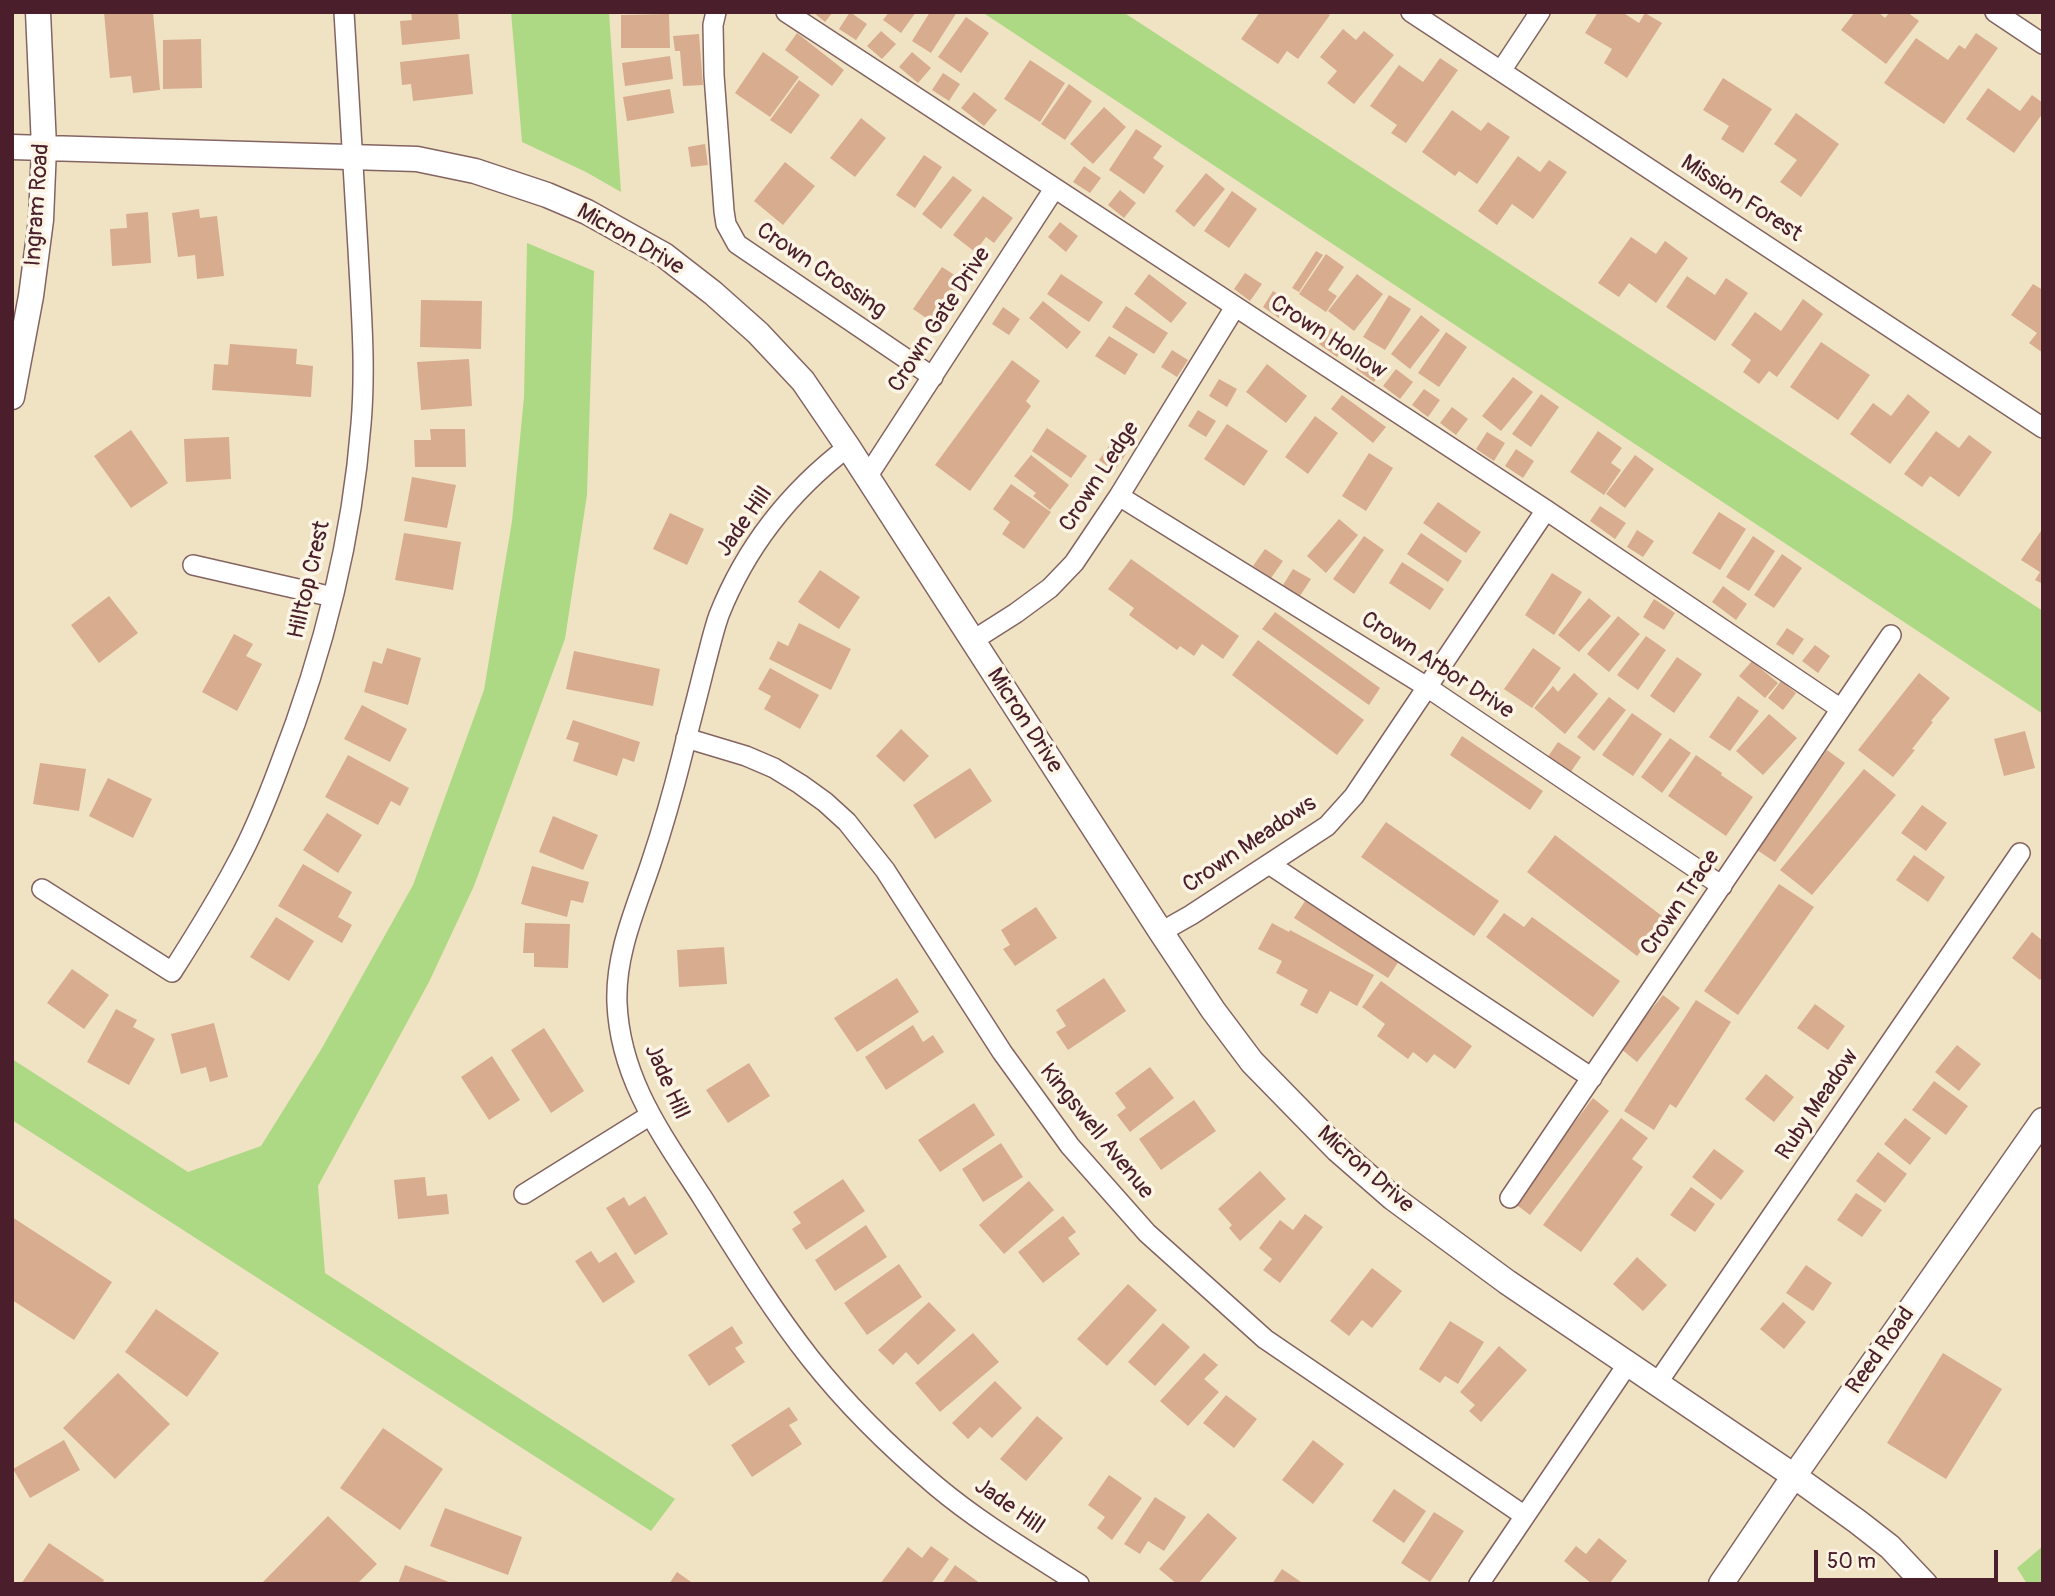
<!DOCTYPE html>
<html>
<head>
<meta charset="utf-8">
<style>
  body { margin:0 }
  #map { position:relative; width:2055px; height:1596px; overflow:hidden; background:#f0e3c4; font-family:Pangolin,sans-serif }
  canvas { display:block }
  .frame { position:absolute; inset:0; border:14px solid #4a1f2b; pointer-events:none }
  .scale { position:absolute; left:1814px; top:1550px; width:184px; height:32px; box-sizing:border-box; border:4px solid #4a1f2b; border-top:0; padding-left:9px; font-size:21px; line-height:24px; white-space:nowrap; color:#4a1f2b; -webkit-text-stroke:5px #fcf5e5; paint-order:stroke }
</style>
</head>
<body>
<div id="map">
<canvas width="2055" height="1596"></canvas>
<div class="frame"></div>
<div class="scale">50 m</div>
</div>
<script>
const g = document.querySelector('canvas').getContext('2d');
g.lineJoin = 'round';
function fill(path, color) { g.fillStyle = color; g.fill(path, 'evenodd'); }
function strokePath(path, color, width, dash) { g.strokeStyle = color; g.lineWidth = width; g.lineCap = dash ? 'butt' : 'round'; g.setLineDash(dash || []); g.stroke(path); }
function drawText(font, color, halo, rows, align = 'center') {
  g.font = font + ' Pangolin,sans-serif'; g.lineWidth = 7; g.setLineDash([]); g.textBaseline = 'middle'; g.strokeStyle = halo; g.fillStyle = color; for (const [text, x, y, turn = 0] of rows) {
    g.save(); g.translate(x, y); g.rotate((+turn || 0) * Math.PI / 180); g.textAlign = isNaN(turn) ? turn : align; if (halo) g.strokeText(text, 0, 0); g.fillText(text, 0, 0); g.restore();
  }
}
const green = new Path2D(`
  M511 12H609L621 192 586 172 522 142Z
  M982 12H1123L2043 611V714Z
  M527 243 594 271 587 495 565 639 474 886 429 982 318 1186 325 1273 675 1499 651 1531 12 1120V1059L188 1172 261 1146 322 1048 413 885 484 690 512 521 524 397Z
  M2043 1546V1584H2027L2017 1568Z`);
const building = new Path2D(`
  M104 12H153L160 90 133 93 131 76 110 78Z
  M411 12H458L460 39 402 45 400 21 412 20Z
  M813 12H833L825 22Z
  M850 12 867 24 856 40 839 29Z
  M889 12H916L901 33 883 20Z
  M930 12H957L931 53 912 41Z
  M1260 12H1326L1330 15 1298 59 1287 51 1278 64 1241 39Z
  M1598 12H1622L1639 23 1645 13 1662 23 1627 78 1604 63 1612 49 1585 33Z
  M1855 12H1878L1885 18 1890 12H1907L1919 21 1886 64 1841 30Z
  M669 14 670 48H621V15Z
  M966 17 989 33 961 73 938 57Z
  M1343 29 1356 40 1364 31 1394 55 1354 104 1327 83 1337 71 1320 57Z
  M881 31 896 44 882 59 867 46Z
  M797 33 844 70 832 86 785 50Z
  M1976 33 1998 48 1944 124 1884 83 1916 38 1948 60 1959 45 1965 49Z
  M699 34 703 85 683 86 680 51H675L673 36Z
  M201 39 202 88 163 89V40Z
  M763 52 799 77 770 117 735 93Z
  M912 52 931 68 918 83 899 67Z
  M469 54 473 94 413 101 411 84 402 85 400 62Z
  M670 56 673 79 625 86 622 63Z
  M1440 58 1458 70 1406 143 1391 133 1397 125 1370 106 1399 65 1423 82Z
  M1030 60 1065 83 1040 122 1004 99Z
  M943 73 960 84 949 101 932 90Z
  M1723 78 1772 109 1743 153 1721 139 1729 126 1703 110Z
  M799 80 820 95 791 134 770 120Z
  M1069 84 1092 101 1065 140 1041 124Z
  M1988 88 2020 111 2032 95 2043 103V113L2014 153 1966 119Z
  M670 89 674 113 627 121 623 97Z
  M974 92 997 110 984 126 961 108Z
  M1104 107 1126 127 1093 164 1070 144Z
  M1452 110 1481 131 1488 122 1510 137 1477 184 1459 171 1455 176 1422 152Z
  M1796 113 1839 144 1801 197 1780 182 1797 160 1774 144Z
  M861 118 886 138 855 177 830 158Z
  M1136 129 1162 146 1153 158 1164 166 1144 194 1109 170Z
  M705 144 708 165 691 167 688 147Z
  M924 155 942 167 915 208 896 195Z
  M1518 156 1540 172 1549 160 1567 172 1533 219 1512 204 1497 225 1478 211Z
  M785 162 815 186 783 225 754 201Z
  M1084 166 1101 178 1090 193 1073 182Z
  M1206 173 1225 189 1194 227 1175 211Z
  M953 176 972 190 941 229 922 214Z
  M1120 190 1136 203 1124 218 1108 205Z
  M1232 191 1257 209 1229 248 1204 231Z
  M983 196 1013 218 994 243 986 237 975 252 953 235Z
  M199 209 200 218 217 216 224 276 197 279 195 255 178 257 172 213Z
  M148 212 151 263 112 266 110 229 127 228 126 214Z
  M1060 222 1078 236 1066 252 1048 237Z
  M1631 237 1656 254 1665 241 1688 258 1656 303 1629 283 1619 297 1598 283Z
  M1316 251 1323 255 1299 292 1292 288Z
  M1326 254 1344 267 1328 290 1337 296 1326 312 1299 294Z
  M942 267 964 281 935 324 913 309Z
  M1245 273 1262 284 1250 301 1234 289Z
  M1061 274 1103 302 1089 322 1047 294Z
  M1149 274 1187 303 1171 323 1134 294Z
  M1357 274 1383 294 1354 331 1328 311Z
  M1687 276 1715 295 1726 278 1748 293 1715 341 1666 307Z
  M2033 284 2043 290V353L2029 343 2037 333 2011 315Z
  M1273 291 1290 302 1279 318 1263 307Z
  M1389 295 1411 309 1385 350 1363 337Z
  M1803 299 1823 314 1777 377 1769 371 1759 384 1743 372 1751 360 1731 345 1755 312 1781 331Z
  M421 300 482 301 481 349 420 347Z
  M1043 301 1081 332 1067 349 1029 318Z
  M1126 306 1168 333 1154 354 1112 327Z
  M1003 307 1020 319 1009 335 992 324Z
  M1421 315 1440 330 1410 369 1391 354Z
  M1331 328 1349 341 1337 357 1319 344Z
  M1446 332 1467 347 1439 387 1418 373Z
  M1109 336 1138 354 1125 375 1095 356Z
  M1821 342 1870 375 1838 420 1790 387Z
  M230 344 297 349 296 364 313 366 311 397 212 390 214 364 228 365Z
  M1172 350 1188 360 1177 377 1161 367Z
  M1368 352 1386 365 1374 382 1356 369Z
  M469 359 472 406 421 410 417 362Z
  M1012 360 1040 381 1026 401 1031 406 970 491 935 465Z
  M1267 364 1307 396 1286 423 1246 392Z
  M1396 369 1413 382 1400 399 1383 386Z
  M1513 377 1533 392 1501 431 1482 416Z
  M1219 379 1237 389 1227 407 1209 396Z
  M1424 389 1440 400 1428 417 1412 405Z
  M1541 394 1559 407 1531 447 1512 434Z
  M1908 394 1930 412 1890 464 1850 434 1873 403 1891 416Z
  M1342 395 1386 427 1373 443 1331 409Z
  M1452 407 1468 419 1456 435 1440 423Z
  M1198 410 1216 421 1206 437 1188 426Z
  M1315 416 1338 433 1308 474 1285 457Z
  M1227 424 1268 451 1244 486 1204 459Z
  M1047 428 1087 456 1071 478 1032 451Z
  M430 429H465L466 467H415L414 440H431Z
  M131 430 168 483 131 508 94 456Z
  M1598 431 1622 448 1611 463 1621 470 1604 495 1570 472Z
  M1936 431 1959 448 1969 435 1992 452 1959 497 1930 476 1922 487 1904 474Z
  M1487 432 1505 443 1494 461 1476 449Z
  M229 437 231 479 186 482 184 439Z
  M1111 443 1126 454 1114 471 1099 460Z
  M1516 449 1534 461 1523 478 1505 466Z
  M1369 453 1393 468 1366 511 1342 496Z
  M1031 455 1069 485 1050 510 1033 496 1036 493 1014 476Z
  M1635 455 1654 469 1625 508 1606 494Z
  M412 477 456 485 447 528 404 521Z
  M1011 484 1051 512 1024 549 1002 534 1010 522 993 509Z
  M1438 502 1481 532 1466 553 1423 523Z
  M1600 506 1626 523 1615 539 1590 521Z
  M1719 512 1746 529 1720 570 1692 553Z
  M670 513 704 529 687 565 653 549Z
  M1339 519 1358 535 1326 573 1307 556Z
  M2043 528V584L2035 580 2040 572 2021 560Z
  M1637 530 1654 541 1643 557 1627 547Z
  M404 533 461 542 453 590 395 580Z
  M1421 533 1462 561 1448 582 1407 554Z
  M1364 536 1384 550 1354 594 1333 579Z
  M1753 536 1775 551 1749 591 1726 577Z
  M1265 549 1283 561 1271 578 1253 566Z
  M1782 554 1802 568 1774 608 1754 595Z
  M1131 559 1239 636 1223 659 1202 644 1194 656 1180 646 1177 650 1129 615 1134 608 1108 589Z
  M1402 562 1444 589 1430 610 1389 583Z
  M1293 569 1311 579 1300 596 1283 585Z
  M820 570 860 597 839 629 798 602Z
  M1552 573 1582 592 1554 635 1525 615Z
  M1723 586 1747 604 1736 620 1712 602Z
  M109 596 138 633 99 663 71 625Z
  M1589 598 1611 616 1579 652 1558 635Z
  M1654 599 1675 613 1664 630 1643 617Z
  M1275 612 1380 688 1369 705 1262 629Z
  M1618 616 1640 634 1609 672 1587 654Z
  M799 623 851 649 831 690 769 659 778 641 788 646Z
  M1787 628 1804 639 1793 655 1776 644Z
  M234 634 253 644 246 656 262 664 237 711 202 692Z
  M1646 636 1666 650 1638 690 1617 675Z
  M1258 640 1364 720 1337 755 1232 675Z
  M1815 645 1830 656 1818 673 1802 661Z
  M387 648 421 658 408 705 364 692 373 661 382 664Z
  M1533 648 1561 668 1532 708 1504 689Z
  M574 651 660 669 653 706 566 689Z
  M1677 657 1702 674 1674 713 1650 696Z
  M1752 661 1778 683 1765 698 1739 676Z
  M770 668 819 695 800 729 764 709 771 696 758 689Z
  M1574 673 1598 694 1565 734 1534 708 1553 686 1558 692Z
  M1919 673 1950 698 1931 721 1933 722 1912 749 1915 750 1893 777 1858 750Z
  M1781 681 1796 693 1783 710 1768 698Z
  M1738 696 1759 711 1730 751 1709 737Z
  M1609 697 1626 710 1594 751 1577 737Z
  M362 705 407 729 390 762 344 739Z
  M1632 713 1662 734 1633 776 1602 755Z
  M1769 714 1797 738 1763 775 1736 751Z
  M573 720 640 742 634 762 623 758 617 776 573 761 579 743 566 739Z
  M901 729 929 756 904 782 876 756Z
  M2025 731 2035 768 2004 776 1994 739Z
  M1462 736 1543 791 1530 810 1450 755Z
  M1670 738 1691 753 1662 793 1641 777Z
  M1558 742 1581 757 1570 773 1547 758Z
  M1827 750 1845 763 1775 862 1757 850Z
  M348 755 409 788 400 806 391 801 378 825 325 797Z
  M1696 755 1722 773 1721 775 1753 797 1726 836 1668 796Z
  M40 763 86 769 79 811 33 804Z
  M970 768 992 801 935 839 913 805Z
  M1864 769 1896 795 1812 895 1780 870Z
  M108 778 152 799 133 838 89 816Z
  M1922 805 1947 823 1926 851 1901 833Z
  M327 813 362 835 338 873 303 850Z
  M553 816 598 835 583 870 539 852Z
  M1386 822 1499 901 1474 936 1361 857Z
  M1555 835 1666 919 1637 956 1527 872Z
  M1914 855 1945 877 1928 902 1896 880Z
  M303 864 352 892 338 917 352 925 342 943 278 906Z
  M532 866 589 882 583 903 571 900 567 917 521 904Z
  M1779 884 1814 907 1738 1015 1704 991Z
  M1305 901 1399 961 1388 978 1294 918Z
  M1036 907 1057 938 1015 966 1003 949 1010 945 1001 930Z
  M1504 913 1524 927 1532 917 1620 981 1593 1017 1486 937Z
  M276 917 314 941 289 981 250 957Z
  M525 923 570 924 568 968 534 967V953H523Z
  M1272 923 1289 932 1290 930 1374 975 1357 1006 1330 991 1317 1014 1300 1005 1308 990 1276 973 1282 961 1258 949Z
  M2032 932 2043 941V976L2040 980 2012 958Z
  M724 947 727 984 679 987 677 950Z
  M72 969 109 995 84 1029 47 1003Z
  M897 978 919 1012 857 1052 834 1018Z
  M1104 978 1126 1011 1068 1050 1056 1032 1066 1026 1056 1010Z
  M1381 981 1472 1046 1455 1069 1434 1054 1427 1063 1413 1052 1408 1059 1377 1036 1385 1024 1362 1007Z
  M1663 995 1680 1008 1637 1062 1620 1048Z
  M1696 1000 1731 1022 1676 1108 1670 1104 1654 1130 1624 1111Z
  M1815 1004 1845 1026 1828 1050 1797 1028Z
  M116 1009 137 1020 133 1027 155 1039 129 1085 87 1062Z
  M214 1023 228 1077 210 1082 206 1067 181 1074 171 1034Z
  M913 1025 923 1042 933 1035 944 1052 886 1090 865 1057Z
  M544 1028 584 1091 551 1113 511 1050Z
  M1957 1045 1981 1064 1959 1091 1935 1072Z
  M492 1056 520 1100 489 1120 461 1077Z
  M749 1063 770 1096 728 1123 706 1090Z
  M1150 1067 1174 1098 1130 1132 1117 1115 1126 1108 1115 1093Z
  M1766 1074 1794 1097 1774 1122 1745 1099Z
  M1934 1081 1968 1106 1946 1135 1912 1110Z
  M1593 1098 1609 1111 1530 1215 1514 1203Z
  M1194 1100 1216 1131 1161 1170 1139 1139Z
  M974 1103 995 1135 940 1172 918 1140Z
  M1621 1118 1648 1138 1632 1159 1643 1167 1581 1252 1543 1225Z
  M1905 1118 1931 1138 1910 1165 1884 1144Z
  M1001 1143 1023 1177 983 1202 962 1169Z
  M1714 1149 1744 1171 1721 1200 1692 1177Z
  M1878 1152 1907 1174 1885 1203 1856 1181Z
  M1260 1171 1286 1199 1240 1241 1229 1228 1232 1225 1218 1209Z
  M425 1177 427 1196 447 1194 449 1214 398 1219 394 1180Z
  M843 1179 865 1211 806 1250 792 1229 801 1223 793 1212Z
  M1029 1181 1054 1210 1004 1254 979 1225Z
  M1691 1187 1715 1204 1695 1232 1670 1215Z
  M1856 1193 1882 1210 1862 1237 1837 1220Z
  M645 1196 668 1234 635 1255 606 1208 624 1197 629 1206Z
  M1305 1214 1323 1227 1280 1283 1263 1270 1272 1259 1259 1248 1280 1220 1293 1230Z
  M1063 1216 1076 1232 1068 1238 1080 1254 1043 1283 1018 1252Z
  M12 1217 112 1282 74 1340 12 1300Z
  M866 1225 887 1257 835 1291 815 1260Z
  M591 1251 599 1263 616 1252 635 1282 603 1303 575 1261Z
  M1637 1257 1667 1285 1643 1311 1613 1284Z
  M899 1264 922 1297 867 1335 844 1303Z
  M1806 1265 1832 1283 1813 1311 1786 1293Z
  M1372 1268 1402 1291 1372 1328 1362 1320 1349 1336 1330 1321Z
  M1128 1284 1157 1310 1107 1366 1077 1339Z
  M929 1302 956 1330 918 1365 906 1352 893 1365 878 1350Z
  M1783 1302 1806 1322 1784 1349 1760 1329Z
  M156 1309 219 1353 187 1397 125 1352Z
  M1450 1321 1484 1342 1458 1384 1445 1376 1440 1383 1419 1369Z
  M1163 1323 1190 1347 1155 1386 1128 1362Z
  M732 1326 743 1343 735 1348 745 1362 709 1386 688 1355Z
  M973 1333 999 1362 940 1412 915 1383Z
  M1499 1346 1527 1370 1481 1422 1469 1411 1475 1405 1460 1392Z
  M1204 1353 1218 1365 1204 1379 1219 1392 1188 1426 1160 1401Z
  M1943 1353 2002 1389 1946 1479 1887 1443Z
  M118 1373 170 1424 115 1479 63 1428Z
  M995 1381 1022 1408 992 1438 980 1427 968 1439 952 1423Z
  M1226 1395 1257 1419 1234 1448 1203 1423Z
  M789 1407 798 1420 789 1425 802 1444 752 1477 731 1445Z
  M1037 1416 1063 1438 1026 1481 1000 1459Z
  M383 1428 443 1469 400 1530 340 1488Z
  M64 1440 80 1470 30 1498 13 1469Z
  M1313 1440 1344 1464 1313 1504 1282 1480Z
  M1109 1475 1142 1498 1112 1540 1097 1528 1105 1517 1088 1505Z
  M1394 1489 1426 1511 1404 1543 1372 1521Z
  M1155 1497 1186 1517 1164 1551 1148 1541 1140 1554 1124 1544Z
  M445 1508 522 1537 508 1575 430 1546Z
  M1434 1512 1464 1531 1430 1582 1401 1563Z
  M1208 1513 1237 1538 1198 1584H1177L1159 1569Z
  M328 1516 377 1564 357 1584H261Z
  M1599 1538 1627 1561 1609 1584H1592L1564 1561 1576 1546 1586 1554Z
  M49 1543 104 1580 102 1584H21Z
  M931 1546 949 1559 931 1584H880L908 1547 922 1558Z
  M405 1565 454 1584H398Z
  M955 1565 981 1584H942Z
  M1282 1569 1304 1584H1272Z
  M677 1572 694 1584H669Z`);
const minor = new Path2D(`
  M716 12 713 25 714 75 724 211 726 224 737 244 933 377
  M786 12 1546 510 1841 709
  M1411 12 2043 428
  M1995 12 2043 44
  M1501 71 1540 12
  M848 447C789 492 746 547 719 615 713 632 709 651 704 669 697 698 689 727 682 756 673 792 663 827 651 863 636 908 615 954 617 1003 620 1079 662 1135 702 1197 736 1251 770 1307 810 1358 847 1405 891 1448 936 1486 980 1523 1031 1553 1079 1584
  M867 477 1054 189
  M1119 496 1427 687 1722 886
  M193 565 333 597
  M972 641 1016 613 1050 588 1074 563 1119 496 1235 307
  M686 738 746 756 774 768 800 784 825 802 847 822 885 870 1002 1052 1070 1146 1147 1233 1265 1339 1525 1516
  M1269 864 1592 1078
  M42 889 172 972C195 936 217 901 237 863 254 832 267 799 279 767 322 657 352 541 361 424 366 366 361 307 358 249 354 170 349 91 344 12
  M1161 932 1191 915 1327 826 1354 796 1546 510
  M524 1194 649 1116
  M1510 1198 1891 635
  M1656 1385 2020 853
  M1479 1584 1627 1365`);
const tertiary = new Path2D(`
  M12 147 417 159 475 171 547 195 587 212 664 255 713 293 758 333 803 381 848 447 1161 932 1213 1010 1252 1062 1338 1150 1393 1198 1507 1282 1794 1476 1858 1522 1890 1547 1925 1584
  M12 397 31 296 41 220 44 147 38 12
  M1721 1584 1794 1476 2043 1120`);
const streetNames = [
  ["Mission Forest",1741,199,33],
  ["Ingram Road",38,205,-86],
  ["Micron Drive",630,240,30],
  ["Crown Crossing",821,271,34],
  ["Crown Gate Drive",940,320,-57],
  ["Crown Hollow",1328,338,33],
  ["Crown Ledge",1100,477,-57],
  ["Jade Hill",745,522,-55],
  ["Hilltop Crest",310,580,-77],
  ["Crown Arbor Drive",1437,666,33],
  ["Micron Drive",1024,721,57],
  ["Crown Meadows",1250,845,-34],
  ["Crown Trace",1681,903,-56],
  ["Jade Hill",666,1082,66],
  ["Ruby Meadow",1818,1105,-56],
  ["Kingswell Avenue",1096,1132,51],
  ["Micron Drive",1365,1170,41],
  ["Reed Road",1881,1351,-55],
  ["Jade Hill",1009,1507,35]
];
fill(green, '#aed984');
fill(building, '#d8ac8e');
strokePath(minor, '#846461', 22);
strokePath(tertiary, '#846461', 27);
strokePath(minor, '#fff', 19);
strokePath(tertiary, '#fff', 24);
drawText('23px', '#4a1f2b', '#fcf5e5', streetNames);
</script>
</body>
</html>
